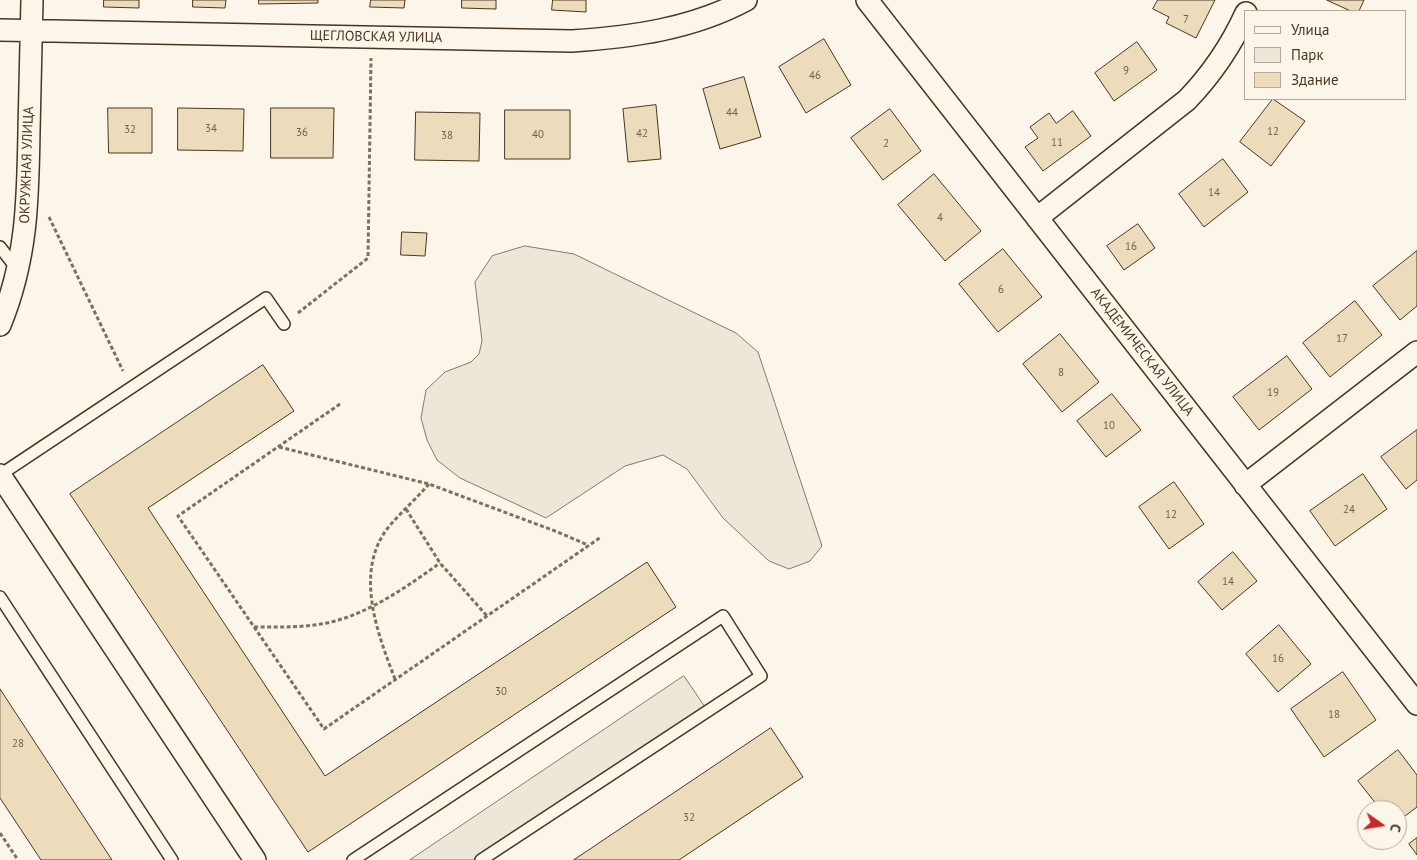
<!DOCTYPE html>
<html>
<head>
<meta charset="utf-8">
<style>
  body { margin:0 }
  #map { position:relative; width:1417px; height:860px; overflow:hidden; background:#fbf6e9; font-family:"PT Sans",sans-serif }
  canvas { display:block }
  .legend { position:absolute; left:1244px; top:10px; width:162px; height:90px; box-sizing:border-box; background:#fbf6e9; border:1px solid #b4a999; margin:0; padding:6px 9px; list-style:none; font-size:15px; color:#4a3520 }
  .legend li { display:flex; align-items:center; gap:10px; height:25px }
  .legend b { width:25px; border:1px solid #b4a999 }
  .north { position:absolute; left:1357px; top:800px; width:50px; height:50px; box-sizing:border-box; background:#fbf6e9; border:1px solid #b4a999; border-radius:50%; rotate:103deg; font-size:14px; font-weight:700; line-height:20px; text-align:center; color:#4a3520 }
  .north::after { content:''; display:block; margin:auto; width:18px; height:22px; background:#c62828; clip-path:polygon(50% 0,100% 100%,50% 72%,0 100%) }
</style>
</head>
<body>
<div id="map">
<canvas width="1417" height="860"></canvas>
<ul class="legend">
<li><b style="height:6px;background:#fbf6e9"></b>Улица</li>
<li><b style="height:14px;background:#ede6d9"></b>Парк</li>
<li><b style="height:14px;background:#ecdcbc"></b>Здание</li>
</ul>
<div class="north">С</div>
</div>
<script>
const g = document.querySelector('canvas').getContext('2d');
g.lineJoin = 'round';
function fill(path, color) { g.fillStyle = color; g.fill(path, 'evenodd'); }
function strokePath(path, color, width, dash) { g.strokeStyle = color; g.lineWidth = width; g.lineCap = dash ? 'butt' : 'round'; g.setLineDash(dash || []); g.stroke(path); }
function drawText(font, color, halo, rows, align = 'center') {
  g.font = font + ' "PT Sans",sans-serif'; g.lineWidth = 4; g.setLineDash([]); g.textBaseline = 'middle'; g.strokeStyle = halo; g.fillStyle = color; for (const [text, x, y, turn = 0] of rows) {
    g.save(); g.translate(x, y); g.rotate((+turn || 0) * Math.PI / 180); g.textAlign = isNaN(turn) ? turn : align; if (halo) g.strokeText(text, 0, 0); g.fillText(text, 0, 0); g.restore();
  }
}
const green = new Path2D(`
  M525 246 574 254 736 333 758 352 822 546 810 561 789 569 769 561 723 518 687 469 663 455 625 466 546 518 460 478 437 460 427 440 421 418 426 390 445 372 471 362 479 354 482 341 475 282 492 256Z`);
const parking = new Path2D(`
  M684 676 709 713 489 860H410Z`);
const building = new Path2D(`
  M104 0H139V8L104 7Z
  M193 0H226L225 8 193 7Z
  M259 0H318V3L259 4Z
  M371 0H405L404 8 370 7Z
  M462 0H496V9L462 8Z
  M553 0H586V12L552 10Z
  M1158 0H1215L1196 38 1166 23 1169 17 1153 9Z
  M1327 0H1364L1359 11H1351Z
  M824 39 851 85 806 113 779 67Z
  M1137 42 1157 70 1114 101 1095 73Z
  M744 77 761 137 720 149 703 89Z
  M1273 99 1305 121 1271 166 1240 142Z
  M656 105 661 159 628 162 623 109Z
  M108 108H152V153H109Z
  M178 108 244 109 243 151 178 150Z
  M271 108H334L333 158H271Z
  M890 109 921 151 883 180 851 138Z
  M505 110H570V159H505Z
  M1073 111 1091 136 1043 171 1025 147 1038 138 1030 127 1049 113 1056 123Z
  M416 112 480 113 479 161 415 160Z
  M1223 159 1248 192 1204 227 1179 194Z
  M934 174 981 231 945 261 898 205Z
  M1138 224 1155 248 1124 270 1107 246Z
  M402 232 427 233 425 256 401 255Z
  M1003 249 1042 297 998 332 959 284Z
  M1417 251V306L1400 320 1373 286Z
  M1355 301 1382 335 1330 377 1303 343Z
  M1060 334 1099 382 1062 412 1023 364Z
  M1287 356 1312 389 1259 430 1233 397Z
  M263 365 294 411 148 508 325 776 647 562 676 607 308 852 70 494Z
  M1112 394 1141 430 1106 457 1077 421Z
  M1417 430V480L1406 489 1381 457Z
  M1363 474 1387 509 1335 546 1310 511Z
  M1174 482 1204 524 1169 549 1139 507Z
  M1233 552 1257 581 1222 610 1198 582Z
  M1279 625 1311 664 1278 692 1246 654Z
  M1343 672 1376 720 1324 757 1291 709Z
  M0 689 112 860H41L0 798Z
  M771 728 803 777 679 860H574Z
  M1398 750 1417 775V807L1397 822V810H1381L1358 781Z
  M1417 838V855L1409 844Z`);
const path = new Path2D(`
  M49 217 123 371
  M298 313 368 258 371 58
  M340 404 178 516 324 729 601 537
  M279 447 429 484 555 531 588 545
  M406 509 440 563 487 616
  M254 627C282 627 309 628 335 621 373 611 409 585 440 563
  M395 679C378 635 354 573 387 529 400 513 416 499 429 484
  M0 833 18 860`);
const lane = new Path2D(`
  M0 247 17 269
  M0 475 266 298 284 324
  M0 597 172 860
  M353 860 723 616 761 676 481 860`);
const street = new Path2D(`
  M867 0 1417 704
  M0 30 572 41C632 37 692 29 746 0
  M1037 218 1187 100C1212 74 1231 46 1246 13
  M0 325C27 259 28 201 29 130 30 87 31 43 32 0
  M0 475 255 860
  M1245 485 1417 352`);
const numberNames = [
  ["7",1186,20],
  ["9",1126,71],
  ["46",815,76],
  ["44",732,113],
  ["34",211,129],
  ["32",130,130],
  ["12",1273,132],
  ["36",302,133],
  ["42",642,134],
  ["40",538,135],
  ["38",447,136],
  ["11",1057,143],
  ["2",886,144],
  ["14",1214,193],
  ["4",940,218],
  ["16",1131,247],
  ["6",1001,290],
  ["17",1342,339],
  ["8",1061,373],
  ["19",1273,393],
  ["10",1109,426],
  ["24",1349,510],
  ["12",1171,515],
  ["14",1228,582],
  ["16",1278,659],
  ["30",501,692],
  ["18",1334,715],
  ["28",18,744],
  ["32",689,818]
];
const streetNames = [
  ["ЩЕГЛОВСКАЯ УЛИЦА",376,37,1],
  ["ОКРУЖНАЯ УЛИЦА",27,165,-88],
  ["АКАДЕМИЧЕСКАЯ УЛИЦА",1142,352,52]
];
fill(green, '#ede6d9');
strokePath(green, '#887966', 1);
fill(parking, '#ede7d9');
strokePath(parking, '#887966', 1);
fill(building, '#ecdcbc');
strokePath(building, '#4a3520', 1);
strokePath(lane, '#4a3520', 14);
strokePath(street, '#4a3520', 24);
strokePath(path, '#7f6f5c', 3, [4, 2.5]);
strokePath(lane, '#fbf6e9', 11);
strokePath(street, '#fbf6e9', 21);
drawText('11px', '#725f47', null, numberNames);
drawText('14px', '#4a3520', '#fbf6e9', streetNames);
</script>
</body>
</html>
